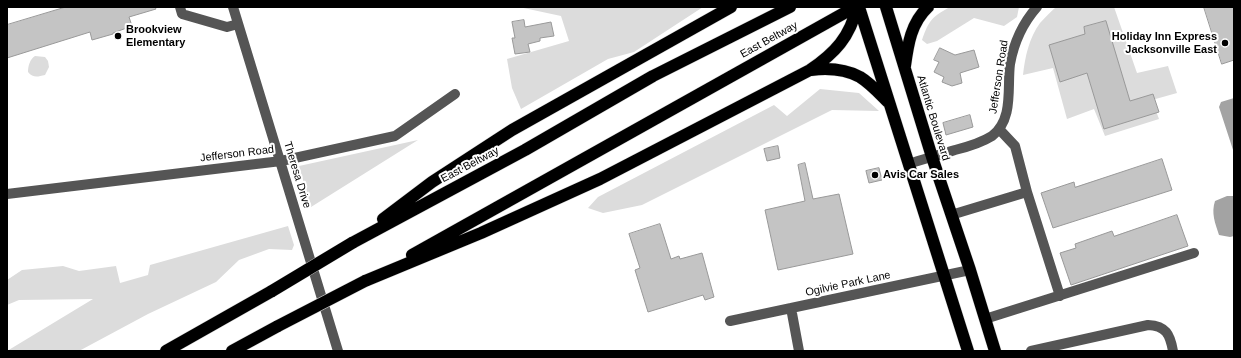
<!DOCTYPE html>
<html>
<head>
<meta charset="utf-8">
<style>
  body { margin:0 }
  #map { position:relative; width:1241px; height:358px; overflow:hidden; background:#fff; font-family:Arial,sans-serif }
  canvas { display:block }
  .frame { position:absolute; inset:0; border:8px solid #000; pointer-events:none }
</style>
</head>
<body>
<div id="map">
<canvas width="1241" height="358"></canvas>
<div class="frame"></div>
</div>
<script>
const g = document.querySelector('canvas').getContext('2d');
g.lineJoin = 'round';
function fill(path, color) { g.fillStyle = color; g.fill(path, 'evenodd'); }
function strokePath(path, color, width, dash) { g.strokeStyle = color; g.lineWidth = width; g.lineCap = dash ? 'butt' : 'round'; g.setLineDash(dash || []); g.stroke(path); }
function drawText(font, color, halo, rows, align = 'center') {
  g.font = font + ' Arial,sans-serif'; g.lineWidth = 4; g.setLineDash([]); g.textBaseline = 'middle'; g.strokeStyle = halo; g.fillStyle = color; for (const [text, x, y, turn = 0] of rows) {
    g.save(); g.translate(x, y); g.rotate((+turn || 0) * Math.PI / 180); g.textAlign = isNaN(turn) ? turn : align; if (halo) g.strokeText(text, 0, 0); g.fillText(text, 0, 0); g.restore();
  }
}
const green = new Path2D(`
  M519 7H703L634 52 608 59 521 109 512 88 507 59 569 41 561 16Z
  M950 7H1019L1017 17 1004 26 974 18 937 41 927 44 922 40C929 20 932 17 950 7Z
  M1056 7H1114L1137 73 1168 66 1177 93 1152 100 1159 119 1105 136 1094 109 1067 119 1053 68 1023 75C1025 57 1029 38 1040 23 1045 18 1050 12 1056 7Z
  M35 56 45 57 48 61 49 67 45 75C37 77 33 78 28 72 28 66 30 59 35 56Z
  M820 89 859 93 879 111 832 110 642 205 603 213 588 208 598 197 774 105 787 116Z
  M418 140 311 207 299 166Z
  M288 226 294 245 292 250 269 249 239 260 216 282 148 314 79 351H7L93 299 19 300 7 305V280L22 270 63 266 79 271 116 266 120 283 148 275 150 265Z`);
const water = new Path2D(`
  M1234 98V153L1219 107 1221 102Z
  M1227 196H1234V236L1230 237 1219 235C1215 223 1211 213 1215 201Z`);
const building = new Path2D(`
  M66 7H155L156 9 129 17 132 26 113 33V34L92 40 90 32 7 58V25Z
  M1204 7H1234V60L1222 64Z
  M524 20 525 27 551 22 554 36 540 38V41L528 44 530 52 515 54 512 38H515L512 22Z
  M1106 21 1130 101 1153 94 1159 112 1104 129 1087 73 1060 82 1049 45 1085 34 1084 27Z
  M940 48 955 55 974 50 979 67 960 73 962 83 952 86 942 82 944 77 934 72 939 62 934 60Z
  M970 115 973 127 946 135 943 123Z
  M778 146 780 158 767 161 764 149Z
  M1162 159 1172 190 1053 228 1041 193 1074 182 1075 187Z
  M805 163 813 199 839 194 853 254 778 270 765 210 805 201 798 165Z
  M879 168 882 180 869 183 866 171Z
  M1177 215 1188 246 1071 285 1060 253 1076 248 1075 244 1112 231 1114 236Z
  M660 224 671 259 679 256 680 259 702 253 714 297 705 300 703 295 648 312 635 270 640 268 629 234Z`);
const minor = new Path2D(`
  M180 7 182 14 227 27 238 24
  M233 7 338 351
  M999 129 1015 146 1027 192 1060 296
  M908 164C924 159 939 155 955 150 967 147 981 143 992 136 1014 119 1007 88 1010 64 1014 42 1022 24 1037 7
  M7 194 281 161 395 136 455 94
  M951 215 1027 192
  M791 308 799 351
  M985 319 1194 253
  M730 321 970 270
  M1031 351 1148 325C1166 326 1170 334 1173 351`);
const highway = new Path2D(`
  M859 7 968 351
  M886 7 932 157 970 270 995 351
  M905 66C908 44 911 23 928 7
  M811 70C827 68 845 69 860 77 870 83 879 93 888 102
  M383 219 432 182 512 130 731 7
  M352 243 525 150 653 76 790 7
  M412 255 855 7
  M365 281 481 233 600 179 810 70C835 53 850 37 857 7
  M166 351 272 291
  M232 351 278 326`);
const highwayBridge = new Path2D(`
  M272 291 352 243
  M278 326 365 281`);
const markers = [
  [118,36,4,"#000"],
  [1225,43,4,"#000"],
  [875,175,4,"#000"]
];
const poiNames = [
  ["Brookview",126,30],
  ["Elementary",126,43],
  ["Holiday Inn Express",1217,37,"right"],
  ["Jacksonville East",1217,50,"right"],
  ["Avis Car Sales",883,175]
];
const streetNames = [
  ["East Beltway",769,40,-29],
  ["Jefferson Road",999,77,-81],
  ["Atlantic Boulevard",933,118,73],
  ["Jefferson Road",237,154,-7],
  ["East Beltway",470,165,-28],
  ["Theresa Drive",297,175,73],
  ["Ogilvie Park Lane",848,284,-12]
];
fill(green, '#dcdcdc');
fill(water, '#a3a3a3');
fill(building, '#c4c4c4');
strokePath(building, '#999', 1);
strokePath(highway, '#dbdbdb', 13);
strokePath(minor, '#555', 10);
strokePath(highway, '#000', 12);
strokePath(highwayBridge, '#dbdbdb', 13, []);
strokePath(highwayBridge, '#000', 12);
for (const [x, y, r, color] of markers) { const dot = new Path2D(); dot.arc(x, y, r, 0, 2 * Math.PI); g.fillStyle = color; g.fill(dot); strokePath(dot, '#fff', 1.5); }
drawText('bold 11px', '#000', '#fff', poiNames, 'left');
drawText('11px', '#000', '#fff', streetNames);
</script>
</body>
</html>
